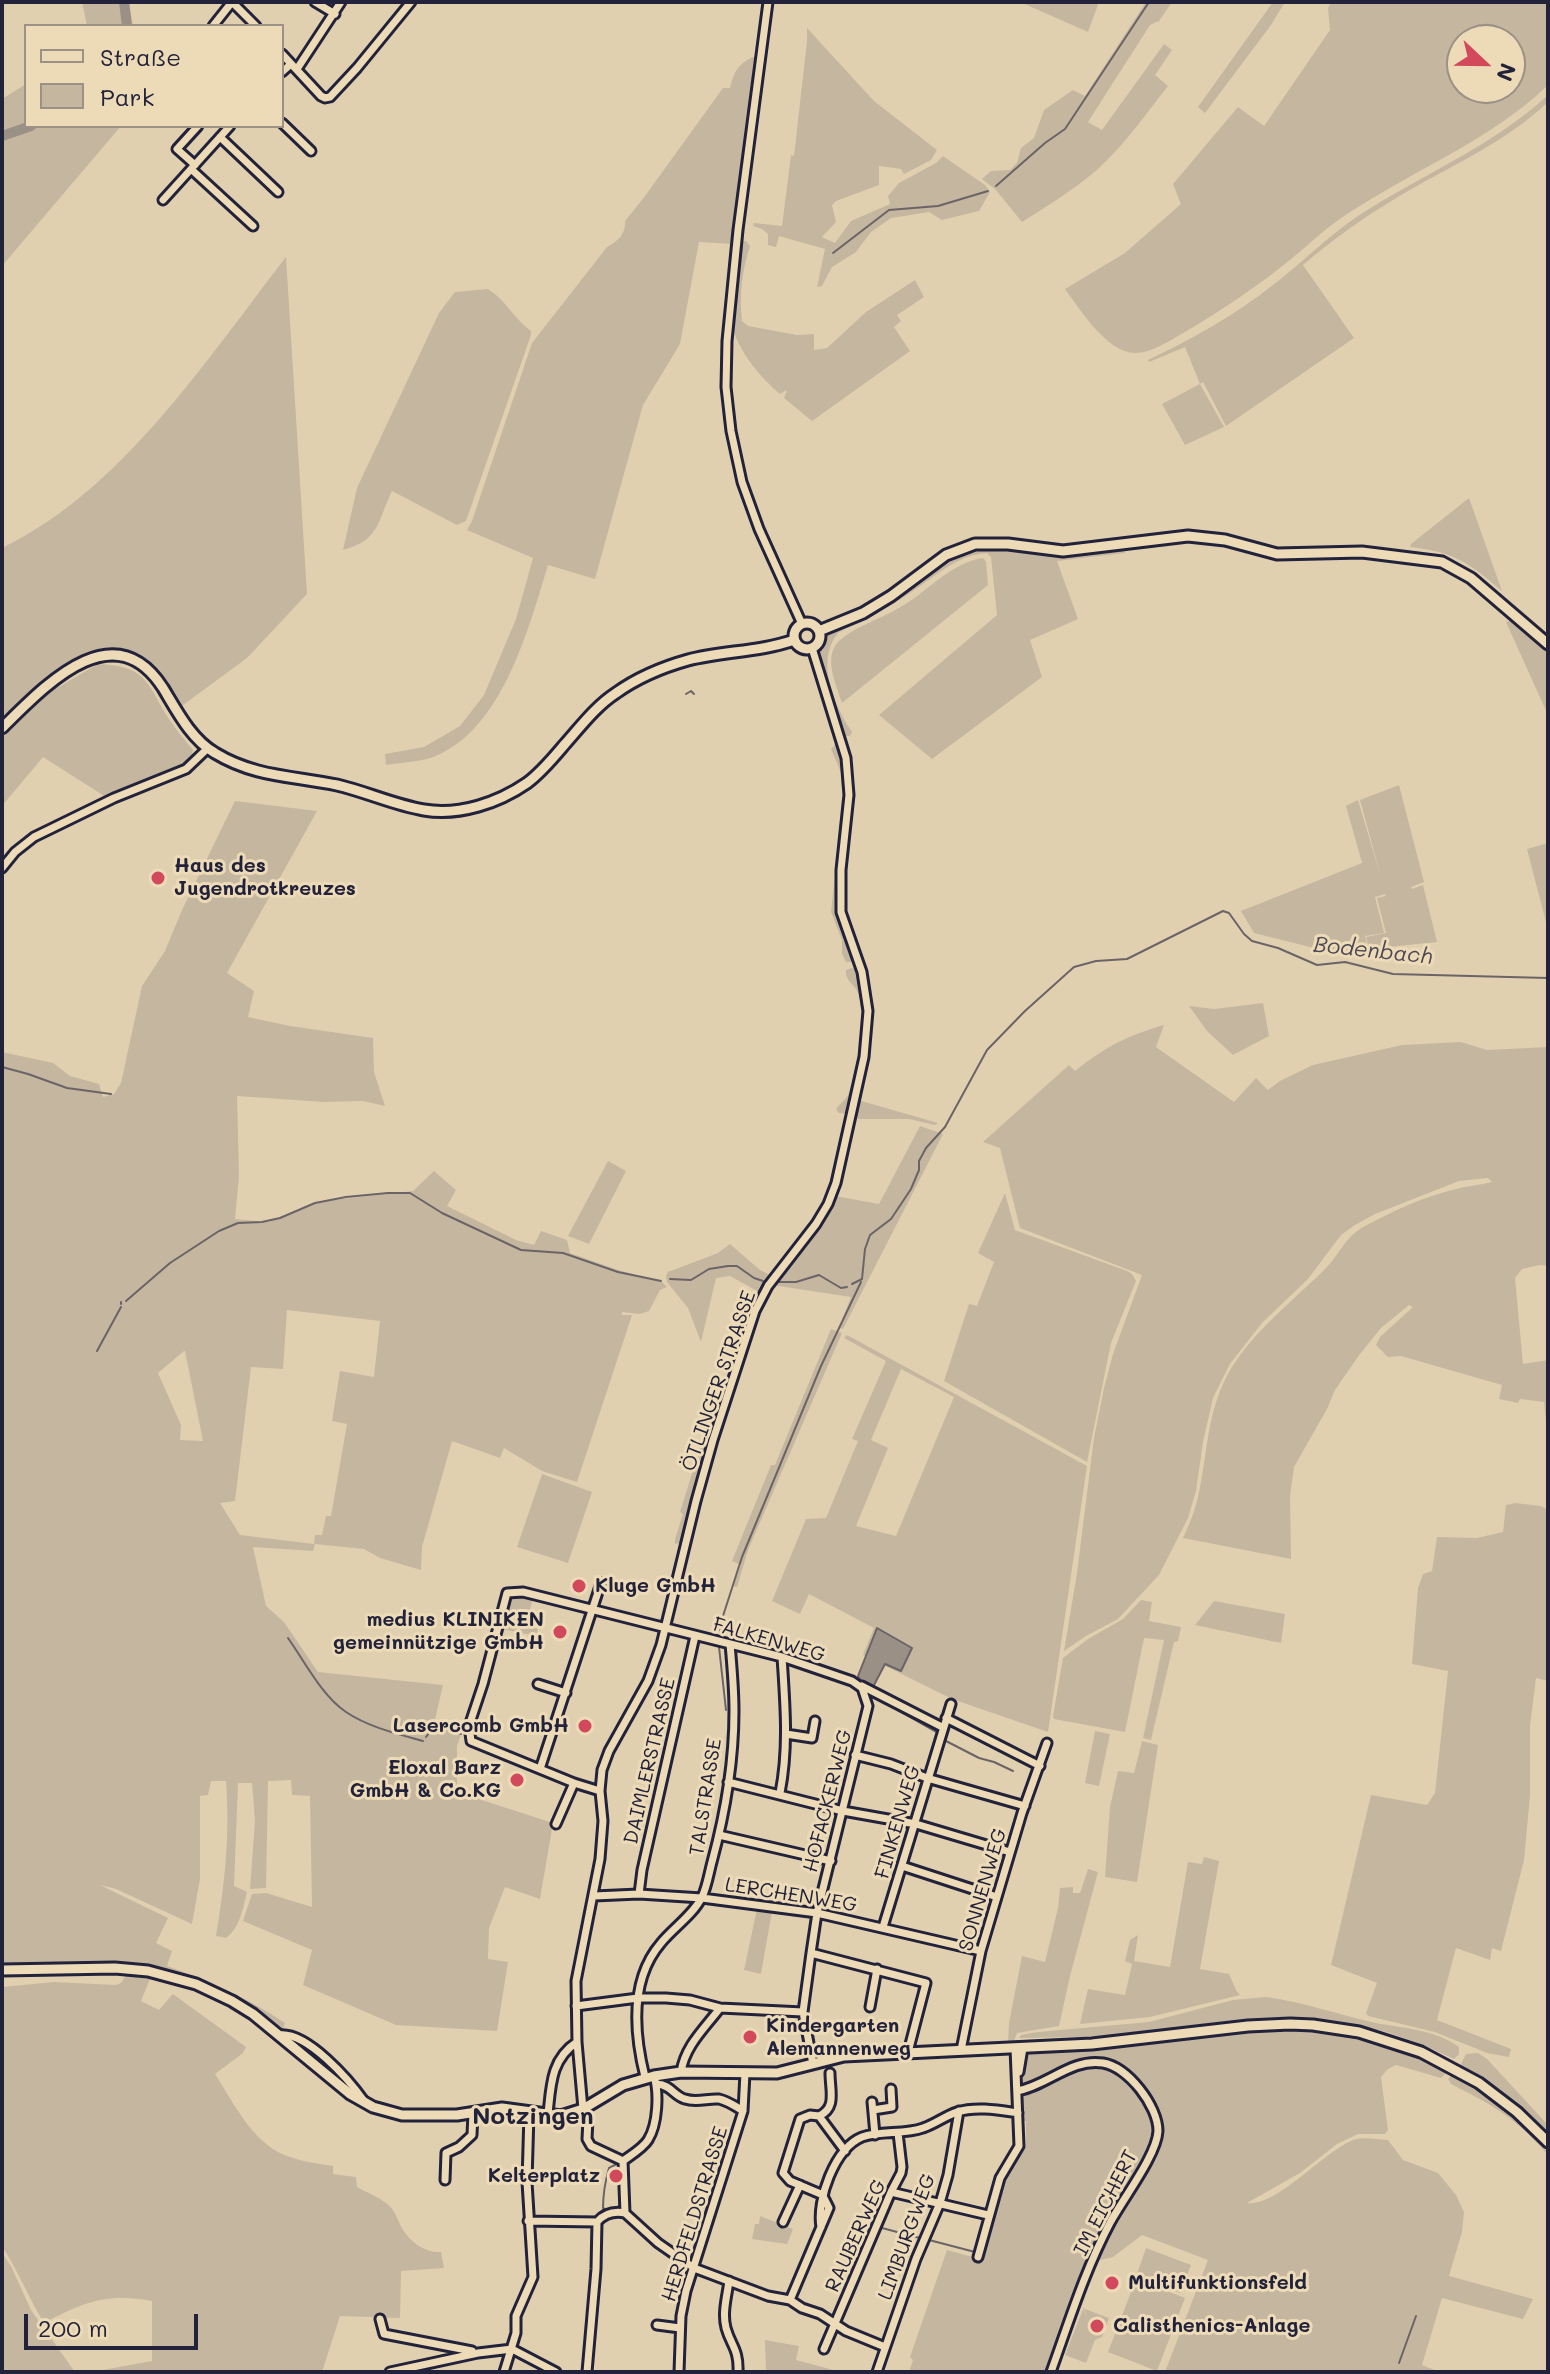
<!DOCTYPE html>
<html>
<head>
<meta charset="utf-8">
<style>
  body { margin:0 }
  #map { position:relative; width:1550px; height:2374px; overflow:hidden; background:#e1d0b0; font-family:Mali,sans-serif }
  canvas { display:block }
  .frame { position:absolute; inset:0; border:4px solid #22223b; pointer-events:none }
  .legend { position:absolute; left:24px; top:24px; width:260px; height:104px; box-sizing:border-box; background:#eddbb8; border:2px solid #9c9186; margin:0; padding:10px 14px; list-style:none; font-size:24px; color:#22223b }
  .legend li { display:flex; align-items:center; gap:16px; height:40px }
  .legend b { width:40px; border:2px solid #9c9186 }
  .north { position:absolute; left:1446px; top:24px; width:80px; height:80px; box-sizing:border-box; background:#eddbb8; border:2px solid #9c9186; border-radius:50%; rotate:112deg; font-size:22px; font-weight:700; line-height:32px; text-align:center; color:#22223b }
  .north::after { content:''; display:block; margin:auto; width:28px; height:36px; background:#d1495b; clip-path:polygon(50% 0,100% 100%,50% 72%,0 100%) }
  .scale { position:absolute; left:24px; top:2314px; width:174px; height:36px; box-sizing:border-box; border:4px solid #22223b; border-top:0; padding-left:10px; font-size:24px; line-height:28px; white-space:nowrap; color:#22223b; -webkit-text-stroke:6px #eddbb8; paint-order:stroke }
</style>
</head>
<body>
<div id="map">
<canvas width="1550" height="2374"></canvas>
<div class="frame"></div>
<ul class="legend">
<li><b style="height:10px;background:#eddbb8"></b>Straße</li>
<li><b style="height:22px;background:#c5b69f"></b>Park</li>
</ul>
<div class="north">N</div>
<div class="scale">200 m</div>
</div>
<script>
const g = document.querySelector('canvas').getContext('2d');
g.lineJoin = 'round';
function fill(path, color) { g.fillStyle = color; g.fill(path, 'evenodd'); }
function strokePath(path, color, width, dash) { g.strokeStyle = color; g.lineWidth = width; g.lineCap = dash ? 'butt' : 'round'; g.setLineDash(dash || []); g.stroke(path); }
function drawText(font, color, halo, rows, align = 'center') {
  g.font = font + ' Mali,sans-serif'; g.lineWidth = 6; g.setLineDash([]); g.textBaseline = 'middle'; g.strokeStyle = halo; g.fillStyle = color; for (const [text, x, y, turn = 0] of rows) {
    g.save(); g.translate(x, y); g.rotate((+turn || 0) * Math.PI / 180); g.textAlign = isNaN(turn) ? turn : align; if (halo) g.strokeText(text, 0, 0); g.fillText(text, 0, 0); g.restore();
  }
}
const green = new Path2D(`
  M82 2H129L133 26H87Z
  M1020 2H1099L1088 32Z
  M1146 2H1172L1159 21 1150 25 1088 122 1102 130 1164 44 1172 50 1155 75 1168 86C1146 114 1125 144 1099 168 1075 189 1049 205 1022 222L996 190 982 179 991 171 1010 170 1017 163 1021 148 1034 138 1044 110 1073 90 1085 96Z
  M1273 2H1285L1271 25 1205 113 1198 107Z
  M1331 2H1548V85C1486 145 1402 174 1333 224 1318 235 1305 248 1291 259 1257 287 1222 310 1185 332 1170 340 1153 353 1135 353 1107 353 1079 308 1065 289L1125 253 1181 204 1173 184 1238 107 1264 126 1330 30 1328 8ZM1510 40V88H1462V40Z
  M807 28 874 101 937 150 931 160 904 174 901 169 879 166V185L836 201 832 205 836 222 822 237 835 243 851 221 890 204 888 196 899 183 936 163 943 156 985 185 990 192 979 211 942 220 929 212 891 218 871 232 856 252 832 267 822 286 817 287 825 249 779 236 776 247 768 245V234L762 229 753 226 754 223 782 226 791 155 794 156 807 41Z
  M753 57 757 58V64L732 244 699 242 680 344 643 405 595 579 548 565C529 627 504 724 440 754 425 762 403 762 386 765L385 754 424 747 460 726 484 695 516 619 533 558 467 530 472 521 532 343 607 247C618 241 626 234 625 221L645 196 723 88H730C733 74 738 63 753 57Z
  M26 84V126H121L2 266V99Z
  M1548 95V102C1505 143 1448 167 1398 197 1364 217 1332 240 1303 265L1354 338 1226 426 1203 382 1200 384 1224 427 1185 445 1162 404 1200 384 1185 347 1149 362 1148 360C1192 339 1235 315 1273 285 1302 263 1328 236 1358 216 1421 175 1493 146 1548 95Z
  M741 241H746L750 246C742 271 739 295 742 321L748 326 797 335 814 334V350L827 348 866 312 915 280 924 297 897 315 901 321 894 327 910 351 812 421 784 398 787 390 780 394C760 377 736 349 732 323 729 306 737 267 739 248Z
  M286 257 307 594 247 658 179 708C169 692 161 675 146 663 98 624 34 689 2 721V548C122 490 206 360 286 257Z
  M488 289C505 299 514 319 531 331V335L466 521 457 525 392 491C377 522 380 540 343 550L357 488 439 313 455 292Z
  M1469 498 1502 591C1469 563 1455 552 1410 547L1411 544Z
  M979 548H1004L1049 555 1124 548 1125 553 1057 561 1078 619 1030 640 1042 677 932 759 879 715 997 615 991 557 987 553C956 555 935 577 910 593 887 608 862 619 838 633 815 661 834 705 852 732L850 736H846C837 717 817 671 818 650 818 644 822 639 826 634L892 599 953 556Z
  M983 558 986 562 988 585 842 703C837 687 826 664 834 648 842 631 881 619 897 609 926 594 949 563 983 558Z
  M1514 620 1548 648V715L1506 622Z
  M98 664C147 666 146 682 169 719 176 730 185 740 193 750L190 763 179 771 109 799 43 757 2 806V738L50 692Z
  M836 744 839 746C855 801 836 837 836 889 836 916 846 937 853 962H846L842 954V940L831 912 844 796 843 777 831 749Z
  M1399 785 1424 882 1411 887 1412 889 1423 885 1437 942 1369 949 1366 937 1386 933 1377 898 1386 896 1385 894 1375 897 1384 933 1365 936 1368 951 1350 957 1254 933 1241 911 1362 863 1346 806 1358 800 1381 877 1360 800Z
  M235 801 317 811 227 973 254 991 248 1017 290 1026 373 1038 374 1072 385 1106 363 1101 324 1102 237 1096 239 1176 235 1219 268 1222 316 1202 413 1191 434 1171 456 1190 447 1206 516 1240 534 1245 541 1231 567 1240 570 1253 618 1270 662 1282 667 1287 660 1290 649 1311 640 1314 622 1312V1315H632L577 1482 542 1471 504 1448 500 1458 452 1441 422 1547 421 1570 380 1558 364 1549 315 1544 313 1551 253 1547 266 1606 284 1622 318 1672 443 1685 434 1724 461 1734 457 1746V1792L553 1823 540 1899 505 1887 489 1928 488 1959 508 1962 497 2031 396 2025 303 1985 312 1950 243 1921 252 1894 266 1893 312 1907 310 1796 292 1795 291 1780 268 1781 266 1888 250 1889 255 1821 252 1783H238L234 1886 247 1892C243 1908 240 1928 226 1938L216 1936C225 1882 230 1836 226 1781H211L208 1795 200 1796V1879L192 1924 116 1889 100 1885 168 1918 156 1943 172 1951 167 1966C210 1981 248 1998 285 2023L282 2032 250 2009 208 1986 95 1964H44L36 1966 2 1965V1052L53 1063 70 1076 99 1084 103 1097 114 1094 121 1083 142 986 165 951 182 910ZM287 1310 380 1321 374 1377 340 1371 332 1421 347 1424 331 1516H326L322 1535H315L314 1544 240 1535 220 1503 235 1501 251 1367 283 1369ZM184 1351H185L203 1441 180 1440 181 1425 158 1373Z
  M1548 843V930L1527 849Z
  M852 968 857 969C859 979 863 990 864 1000 870 1038 856 1078 847 1114L839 1113 836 1109C839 1104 845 1101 848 1095 857 1076 865 1016 859 996 856 984 845 982 846 970Z
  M1263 1003 1269 1036 1233 1055 1207 1031 1189 1006 1214 1009Z
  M1164 1025 1156 1047 1234 1102 1256 1078 1268 1090 1280 1081 1313 1065 1402 1045 1461 1042 1487 1050 1548 1047V1266L1540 1265 1522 1269 1515 1278 1523 1364 1548 1360V1425L1546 1423 1544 1402 1520 1399 1518 1403 1499 1399 1502 1385 1401 1356 1388 1357 1376 1345 1380 1337 1413 1307 1409 1305 1381 1328 1360 1354 1335 1390 1327 1409 1294 1467 1290 1496 1291 1559 1183 1538C1190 1523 1196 1508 1199 1492 1207 1456 1207 1419 1223 1384 1243 1339 1290 1304 1324 1270 1340 1255 1343 1238 1365 1226 1393 1211 1425 1196 1456 1189 1467 1186 1480 1185 1492 1182L1488 1178 1459 1181 1375 1214 1355 1225 1341 1235 1308 1279 1262 1323 1230 1364 1213 1398 1203 1442 1196 1491 1188 1518 1159 1575 1118 1619 1086 1636 1064 1651 1077 1573 1094 1438 1104 1388 1113 1354 1142 1275 1020 1228 1000 1148 983 1142 1069 1065 1075 1071C1105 1047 1126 1036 1164 1025Z
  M858 1100 938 1123 935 1125 909 1119H858L856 1114Z
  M920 1126 943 1134 843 1329 839 1328 851 1297 772 1285C792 1254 819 1230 835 1196L879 1204Z
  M608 1161 626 1171 589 1244 568 1236Z
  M1005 1193 1015 1230 1127 1271 1132 1274 1136 1281 1111 1343 1087 1462 944 1381 969 1304 977 1306 994 1262 978 1253Z
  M730 1244 760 1270 770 1275 759 1292 730 1276 716 1278 701 1342 688 1308 667 1282 666 1276 668 1272 718 1253Z
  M831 1329 842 1333 748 1550 737 1587 733 1586 741 1565 732 1561 771 1465H775Z
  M847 1335 1087 1466 1048 1732 952 1699 863 1655 874 1628 809 1594 800 1614 772 1601 806 1519 826 1518 858 1441 852 1439 886 1361 844 1338ZM901 1369 954 1397 896 1536 856 1526 888 1448 871 1440Z
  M719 1386 725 1391 686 1529 680 1543 675 1544V1539L683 1514 680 1512Z
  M542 1474 592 1492 568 1563 517 1547Z
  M1515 1503 1541 1506 1548 1510V1681L1536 1678 1530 1726V1796L1524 1860 1501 1951 1492 1948 1490 1960 1456 1948 1437 2020 1511 2049 1509 2057 1487 2053 1435 2032 1368 2016 1366 2013 1377 1983 1331 1965 1371 1795 1427 1805 1435 1793 1448 1671 1412 1664 1418 1588 1423 1574 1432 1571 1437 1537 1477 1538 1503 1532 1506 1505Z
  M509 1595 533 1598 527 1621 528 1626 538 1629 536 1636 501 1629Z
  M1141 1600 1152 1602 1149 1621 1181 1627 1178 1641 1174 1642 1151 1740 1143 1738 1164 1640 1144 1638 1125 1732 1054 1719 1053 1716 1063 1658 1088 1639 1123 1619Z
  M1214 1601 1285 1614 1281 1643 1195 1625Z
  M1095 1731 1110 1734 1099 1786 1085 1783Z
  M1142 1741 1158 1745 1137 1882 1105 1877 1110 1807 1118 1771 1134 1773Z
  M1204 1857 1219 1861 1200 1969 1229 1974 1236 1990 1240 1995 1150 2017 1080 2024 1088 1989 1125 1995 1132 1964 1125 1961 1130 1940 1138 1935 1134 1961 1170 1967 1188 1862 1202 1864Z
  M1088 1869 1098 1872 1070 1976 1059 2026 1017 2033 1013 2044H1008L1009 2023 1022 1956 1045 1962 1058 1908 1060 1888 1073 1887V1893H1080Z
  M757 1909 772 1911 761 1974 744 1970Z
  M126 1975 150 1979 141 2001 159 2010 173 1994 246 2047 243 2053 215 2074C232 2100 249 2136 278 2152 295 2161 315 2163 333 2166V2174L356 2177 357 2187C366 2192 377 2196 386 2203 396 2210 397 2220 403 2230 412 2243 425 2253 441 2252L444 2268 401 2271 400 2318 340 2316 322 2372H92L152 2361V2301C105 2293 85 2302 44 2323 29 2298 18 2271 2 2246V1987L54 1982 116 1985 121 1983Z
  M1266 1997C1304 2002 1339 2015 1376 2023 1402 2028 1437 2030 1459 2047V2054L1454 2059 1419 2043 1383 2031 1315 2018 1284 2017 1235 2020 1133 2033 1086 2037 1019 2038 1021 2035 1038 2032 1149 2022 1233 2000Z
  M1285 2028 1354 2035 1410 2051 1445 2068 1446 2073 1441 2078 1396 2065 1388 2069 1381 2077 1388 2130 1385 2134H1358L1337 2144 1300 2173 1247 2203C1278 2207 1325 2149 1356 2139 1366 2137 1378 2139 1388 2140L1403 2160 1438 2173 1456 2195 1464 2212 1462 2232 1449 2276 1533 2299 1523 2319 1442 2298 1422 2365 1440 2372H1165L1208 2260 1142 2235 1113 2257 1096 2261 1111 2228 1159 2139C1168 2101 1129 2080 1103 2060L1029 2086 1024 2085C1021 2073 1021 2061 1031 2053L1256 2029Z
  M1478 2053 1487 2059 1548 2125V2139L1465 2071 1461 2064 1466 2054Z
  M1092 2065C1098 2066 1105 2066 1110 2068 1131 2077 1156 2107 1155 2130 1155 2157 1120 2198 1108 2223 1085 2271 1068 2323 1048 2372H909L913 2360 910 2357 947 2250 980 2259 1005 2173 1021 2151V2146H1026V2121H1021V2097L1078 2068Z
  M1457 2073 1512 2112 1548 2148V2155C1515 2117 1494 2106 1451 2084L1448 2079 1451 2075Z
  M760 2216 793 2229 787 2244 752 2239 755 2224H759Z
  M1146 2248 1191 2265 1180 2293 1136 2277Z
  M2 2253 11 2266 31 2310 75 2372H2Z
  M1136 2279 1185 2298 1157 2371 1108 2352Z
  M1084 2307 1086 2320 1085 2309 1109 2318 1102 2337 1095 2340 1086 2363 1065 2355Z
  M765 2340 799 2346 796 2360 841 2372H766Z`);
const water = new Path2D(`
  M877 1628 912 1648 901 1671 885 1664 873 1687 861 1681 858 1676Z`);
const stream = new Path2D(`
  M996 186 1045 143 1065 129 1149 2
  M833 253 889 210 938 206 988 191
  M686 694 691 691 694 694
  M2 1067 28 1074 67 1088 111 1094
  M670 1279 691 1280 709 1269 728 1266H737L754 1278 763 1281
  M778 1282H796L819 1275 841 1288 847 1287
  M852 1284 862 1279 865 1249 870 1235 891 1219 911 1189 919 1170V1161L926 1148 945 1127 987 1050 1025 1011 1074 967 1096 961 1127 959 1223 911 1229 913 1244 934 1252 941 1278 948 1317 965 1345 962 1393 974 1548 978
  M126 1301 170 1263 219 1231 238 1223 262 1222 280 1218 315 1203 346 1197 388 1193H410L442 1213 521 1250 563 1253 618 1272 661 1281
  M121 1302V1304
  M97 1351 121 1307
  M720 1632 723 1616 742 1557 821 1366 861 1282
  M288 1638C305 1662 322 1696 346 1712 368 1727 398 1734 423 1741
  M719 1647 726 1710
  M878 1699 938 1733
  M426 1737 435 1725 461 1734
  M946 1741 979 1758 994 1762 1013 1771
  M488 1744 508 1752
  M515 1754 538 1763
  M550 1768 567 1775
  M574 1778 584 1782
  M605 2209 603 2208C603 2194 605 2182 609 2168L615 2165
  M882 2228 920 2238
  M929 2240 975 2252
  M1399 2363 1416 2316`);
const river = new Path2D(`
  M124 2 127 26
  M2 136 31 126`);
const minor = new Path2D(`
  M232 2 256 26
  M315 2 335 14
  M768 2 738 230 727 341 726 387 731 431 742 482 759 529 802 624
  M213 26 232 2
  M282 54 321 96 325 98 330 97 357 68 411 2
  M297 69 341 2
  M282 72 291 64
  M282 123 311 151
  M220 137 278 192
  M195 165 177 149 198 126
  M191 169 253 226
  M163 200 230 126
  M2 868 15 852 34 837 114 798 186 769 208 748
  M538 1684 566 1693
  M862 1686 942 1727
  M946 1718 1040 1766
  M786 1734 812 1738 815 1721
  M855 1755 891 1764 927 1778 1025 1806
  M540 1769 601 1583
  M728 1782 843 1811 916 1824 1010 1852
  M600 1791 574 1783 471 1741 469 1726 483 1684 507 1593 523 1592 782 1657 852 1681 862 1688 868 1706 817 1913 811 1953 803 2012 813 2064
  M780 1793C789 1748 785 1703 782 1657
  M556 1824 574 1783
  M719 1835 831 1861
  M902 1866 997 1897
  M639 1894 642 1870 695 1636
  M594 1896 639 1894 702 1898 817 1913 981 1951
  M883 1927 951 1704
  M811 1953 926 1983 908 2052
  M576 2006 638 1998H666L690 2000 720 2008 803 2012
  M870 2007 877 1969
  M279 2035C307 2031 350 2081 364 2101
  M961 2050 981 1951 1022 1813 1047 1743
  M681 2072C685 2046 704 2029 720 2008
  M1019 2072 1023 2048
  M654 2076C659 2093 658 2124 648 2140 643 2148 631 2155 623 2161L625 2213 658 2243 694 2268 768 2296 790 2300 802 2308 820 2314 846 2331 885 2347
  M645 2077C634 2033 630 1979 661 1943 673 1928 693 1915 702 1897 707 1887 709 1873 712 1862 725 1814 734 1761 734 1711 734 1688 732 1666 730 1644
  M657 2084C671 2085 674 2096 685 2099 697 2103 708 2098 719 2099 728 2101 735 2106 743 2111
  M1017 2091C1047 2086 1071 2058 1103 2063 1128 2067 1158 2106 1158 2131 1157 2155 1122 2200 1110 2223 1085 2270 1069 2322 1051 2372
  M872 2102 875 2135
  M873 2110 892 2107 891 2089
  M548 2114C551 2085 551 2059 577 2042
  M819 2116C837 2108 830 2091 830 2073
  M623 2161 591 2146 587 2139 588 2119 583 2109 577 2042 576 1981 600 1859 603 1821 600 1791 602 1770 609 1751 648 1681 661 1645 696 1501 713 1440 755 1311 768 1286 816 1224 828 1204 836 1183 864 1057 868 1011 862 972 841 912V870L849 795 846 758 812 648
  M445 2180 446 2153 459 2147 472 2135 473 2113
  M891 2192 988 2215
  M823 2195 790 2181 783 2173 800 2119 810 2115 819 2116 845 2151
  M528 2221 597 2222
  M597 2222C604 2214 614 2211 625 2213
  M783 2222 800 2185
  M821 2227C816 2200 835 2148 862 2137 881 2130 904 2135 923 2128 935 2124 945 2116 957 2112 976 2106 998 2110 1018 2113
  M978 2257 1000 2178 1019 2146 1015 2048
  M729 2281C727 2296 722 2313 726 2328 731 2346 739 2349 738 2372
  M790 2300 829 2208 824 2198
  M380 2319 384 2334 472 2351
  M657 2325 680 2328
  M824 2349 891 2192 901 2173 902 2167 898 2133
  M390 2372 478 2353 512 2349 556 2372
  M504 2372 516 2333V2316L533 2277 527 2182 529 2113
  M587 2372 596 2269 597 2222
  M679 2372 681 2316 686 2291 743 2111 745 2073
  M877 2372 916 2259 940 2203 948 2175 959 2111`);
const major = new Path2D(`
  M794 636a13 13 0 1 1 26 0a13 13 0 1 1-26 0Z
  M819 631 863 613 891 596 946 555 975 544H1008L1063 551 1188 536 1225 540 1277 554 1362 552 1442 562 1471 578 1548 644
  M2 728C44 687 113 611 163 688 177 711 191 739 215 753 254 777 294 776 337 785 367 792 394 805 424 810 459 816 498 803 527 783 541 773 554 757 565 744 581 726 596 706 616 693 637 678 663 667 688 660 723 651 760 652 794 640
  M2 1970 115 1968 148 1971 196 1984 232 2001 253 2014 350 2094 373 2107 402 2115H457L502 2108 561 2116 583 2109 623 2085 654 2076 681 2072 777 2073 844 2056 1092 2044 1248 2026 1290 2024 1313 2025 1359 2032 1421 2052 1479 2083 1517 2112 1548 2142`);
const markers = [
  [158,878,8,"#d1495b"],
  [579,1586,8,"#d1495b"],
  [560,1632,8,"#d1495b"],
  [585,1726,8,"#d1495b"],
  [517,1780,8,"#d1495b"],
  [750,2037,8,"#d1495b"],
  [616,2176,8,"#d1495b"],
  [1112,2283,8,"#d1495b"],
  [1097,2326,8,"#d1495b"]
];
const poiNames = [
  ["Haus des",174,866],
  ["Jugendrotkreuzes",174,889],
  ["Kluge GmbH",595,1586],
  ["medius KLINIKEN",544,1620,"right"],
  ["gemeinnützige GmbH",544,1643,"right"],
  ["Lasercomb GmbH",569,1726,"right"],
  ["Eloxal Barz",501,1768,"right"],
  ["GmbH & Co.KG",501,1791,"right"],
  ["Kindergarten",766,2026],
  ["Alemannenweg",766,2049],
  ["Kelterplatz",600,2176,"right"],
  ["Multifunktionsfeld",1128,2283],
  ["Calisthenics-Anlage",1113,2326]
];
const streetNames = [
  ["ÖTLINGER STRASSE",719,1381,-71],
  ["FALKENWEG",769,1640,16],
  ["DAIMLERSTRASSE",650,1761,-77],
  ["TALSTRASSE",706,1797,-81],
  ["HOFACKERWEG",828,1801,-76],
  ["FINKENWEG",898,1822,-74],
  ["SONNENWEG",983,1890,-74],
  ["LERCHENWEG",791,1895,9],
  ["IM EICHERT",1106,2203,-63],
  ["HERDFELDSTRASSE",695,2214,-73],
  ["RAUBERWEG",856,2236,-66],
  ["LIMBURGWEG",907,2237,-70]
];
const waterNames = [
  ["Bodenbach",1373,951,6]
];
const quarterNames = [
  ["Notzingen",533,2117]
];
fill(green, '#c5b69f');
fill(water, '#9b9085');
strokePath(water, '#6b6467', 2);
strokePath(stream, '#6b6467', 2);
strokePath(river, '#9b9085', 10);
strokePath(minor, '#22223b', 13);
strokePath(major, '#22223b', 15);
strokePath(minor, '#eddbb8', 7);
strokePath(major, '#eddbb8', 9);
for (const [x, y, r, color] of markers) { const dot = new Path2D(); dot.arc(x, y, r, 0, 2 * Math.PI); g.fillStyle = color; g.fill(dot); strokePath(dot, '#eddbb8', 3); }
drawText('bold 20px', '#22223b', '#eddbb8', poiNames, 'left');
drawText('20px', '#22223b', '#eddbb8', streetNames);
drawText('italic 22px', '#4c4855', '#eddbb8', waterNames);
drawText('bold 24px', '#22223b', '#eddbb8', quarterNames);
</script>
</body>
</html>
